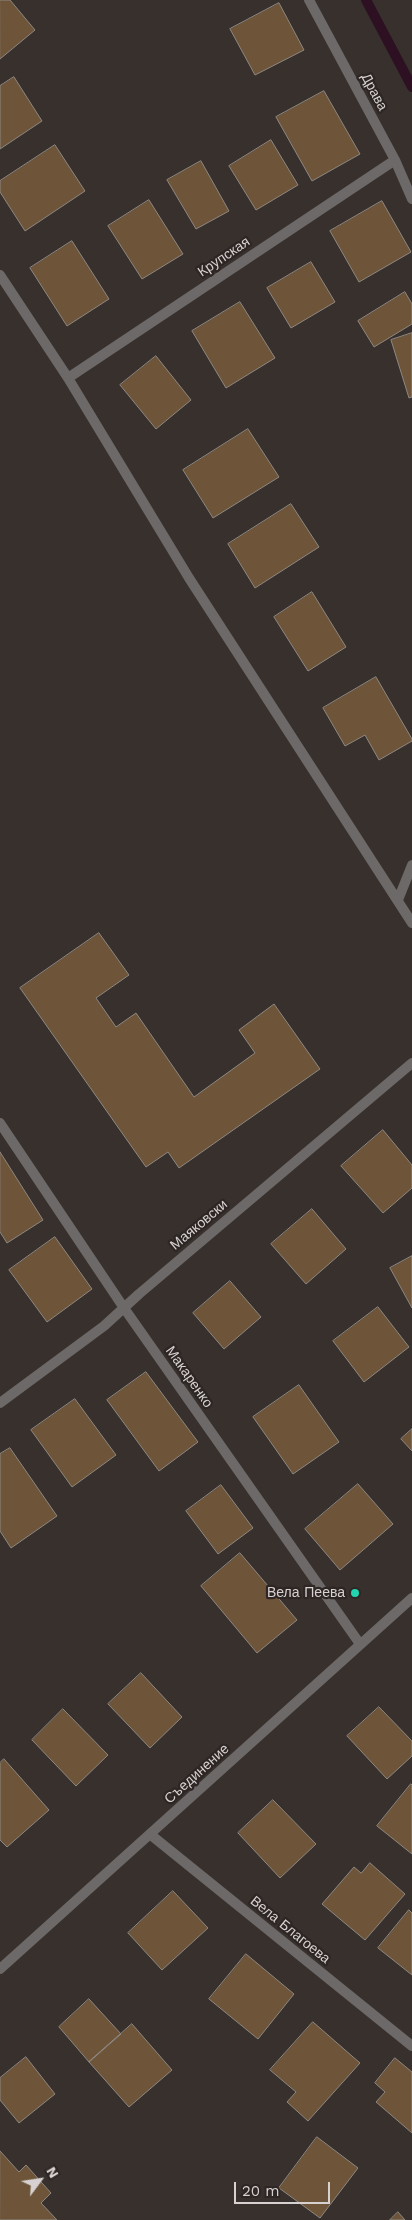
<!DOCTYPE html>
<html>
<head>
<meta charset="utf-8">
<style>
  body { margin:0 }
  #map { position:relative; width:412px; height:2220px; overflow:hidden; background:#37302d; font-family:"Work Sans",sans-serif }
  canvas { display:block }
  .north { position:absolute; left:15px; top:2155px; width:50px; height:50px; -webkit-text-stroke:4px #2d2624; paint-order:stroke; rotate:59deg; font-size:14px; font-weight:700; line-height:20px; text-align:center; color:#d7d2d1 }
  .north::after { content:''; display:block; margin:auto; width:18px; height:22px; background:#d7d2d1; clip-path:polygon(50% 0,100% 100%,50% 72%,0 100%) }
  .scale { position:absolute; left:234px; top:2182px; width:96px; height:22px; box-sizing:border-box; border:2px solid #d7d2d1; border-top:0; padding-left:6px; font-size:15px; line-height:18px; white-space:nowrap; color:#d7d2d1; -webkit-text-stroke:4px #2d2624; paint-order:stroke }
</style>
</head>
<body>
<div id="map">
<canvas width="412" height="2220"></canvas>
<div class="north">N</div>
<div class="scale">20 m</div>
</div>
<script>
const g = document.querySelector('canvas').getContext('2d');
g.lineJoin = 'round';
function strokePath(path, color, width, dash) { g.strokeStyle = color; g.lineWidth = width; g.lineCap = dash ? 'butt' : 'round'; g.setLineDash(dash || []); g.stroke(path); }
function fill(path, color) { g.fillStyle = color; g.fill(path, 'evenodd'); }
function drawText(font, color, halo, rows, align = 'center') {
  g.font = font + ' "Work Sans",sans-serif'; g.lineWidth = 4.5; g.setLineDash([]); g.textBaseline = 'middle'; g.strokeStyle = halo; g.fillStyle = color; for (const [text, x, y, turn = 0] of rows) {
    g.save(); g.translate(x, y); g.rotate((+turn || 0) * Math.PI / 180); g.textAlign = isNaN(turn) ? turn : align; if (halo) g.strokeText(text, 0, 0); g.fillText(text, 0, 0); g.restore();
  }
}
const stream = new Path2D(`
  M366 0 412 87`);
const building = new Path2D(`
  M0 0H10L35 30 0 59Z
  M279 3 304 50 255 75 230 29Z
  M14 77 42 121 0 149V86Z
  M324 91 360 154 312 181 276 117Z
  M271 140 298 185 256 210 229 166Z
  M55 145 85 191 25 231 0 192V181Z
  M201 161 229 211 196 229 167 180Z
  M149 200 183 254 142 279 108 226Z
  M382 201 411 252 359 282 330 231Z
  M72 241 109 299 67 326 30 268Z
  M311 262 335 302 291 328 267 288Z
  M405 292 412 304V324L374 347 358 321Z
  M240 302 275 358 226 388 192 331Z
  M412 333V397L409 398 391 340Z
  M156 356 191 400 156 429 120 385Z
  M248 429 279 477 213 518 183 470Z
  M291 504 319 547 255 588 228 544Z
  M312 592 346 647 308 671 274 617Z
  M376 677 412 739V741L379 760 365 735 345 746 323 708Z
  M99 933 129 975 96 998 116 1027 136 1013 194 1097 255 1053 239 1030 274 1004 320 1069 179 1168 168 1152 146 1167 20 988Z
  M383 1130 412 1165V1188L383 1213 341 1166Z
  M0 1152 43 1220 7 1243 0 1232Z
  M312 1209 346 1249 306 1284 271 1244Z
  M55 1237 92 1289 47 1322 9 1270Z
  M412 1256V1308L390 1268Z
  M230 1281 261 1317 224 1349 193 1313Z
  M378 1307 409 1347 364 1382 333 1341Z
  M146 1372 198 1442 159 1471 107 1400Z
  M299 1385 339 1442 293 1474 253 1417Z
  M75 1399 116 1455 72 1487 31 1430Z
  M412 1429V1451L401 1439Z
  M10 1448 57 1516 11 1548 0 1531V1454Z
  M358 1484 393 1524 340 1570 305 1529Z
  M221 1485 253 1528 218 1554 186 1511Z
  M240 1553 297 1620 257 1653 201 1586Z
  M141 1673 182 1717 150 1748 108 1704Z
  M379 1707 412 1741V1756L387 1779 347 1736Z
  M63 1709 108 1755 76 1786 32 1740Z
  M4 1759 49 1810 7 1847 0 1840V1763Z
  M411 1784 412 1785V1854L377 1826Z
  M273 1800 316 1844 280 1878 238 1833Z
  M370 1863 405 1894 365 1940 322 1904 354 1867 361 1873Z
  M173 1891 208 1928 162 1970 128 1933Z
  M409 1910 412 1913V1975L378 1948Z
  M246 1954 294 1994 258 2039 209 1999Z
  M89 1999 121 2034 89 2062 59 2027Z
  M313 2022 360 2063 308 2121 287 2102 296 2092 270 2070Z
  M132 2024 172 2070 129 2107 89 2062Z
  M26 2057 55 2094 19 2123 0 2100V2078Z
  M395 2058 412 2072V2133L376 2102 385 2092 375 2083Z
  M317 2137 358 2168 320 2218 279 2188Z
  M0 2151 19 2172 26 2165 51 2193 41 2203 57 2220H0Z
  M398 2212 405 2220H390Z`);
const minor = new Path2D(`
  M309 0 395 160 412 199
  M0 275 68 378 189 578 412 923
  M68 378 395 160
  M398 900 412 865
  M0 1123 124 1308 360 1644
  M0 1403 104 1326 139 1294 412 1063
  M151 1835 412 2046`);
const tertiary = new Path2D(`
  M0 1969 412 1598`);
const markers = [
  [355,1593,5,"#23d5af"]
];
const streetNames = [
  ["Драва",374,92,62],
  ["Крупская",224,257,-34],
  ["Маяковски",199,1225,-40],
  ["Макаренко",189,1377,55],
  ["Съединение",197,1774,-42],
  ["Вела Благоева",290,1930,39]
];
const poiNames = [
  ["Вела Пеева",345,1593]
];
strokePath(stream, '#2d1021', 10);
fill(building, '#6e5439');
strokePath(building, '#8e8882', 1);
strokePath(minor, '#6d6969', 10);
strokePath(tertiary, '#6d6969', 10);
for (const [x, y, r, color] of markers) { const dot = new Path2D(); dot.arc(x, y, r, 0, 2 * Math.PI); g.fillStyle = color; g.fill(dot); strokePath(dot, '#2d2624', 2); }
drawText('14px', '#d7d2d1', '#2d2624', streetNames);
drawText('14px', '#d7d2d1', '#2d2624', poiNames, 'right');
</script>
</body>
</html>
